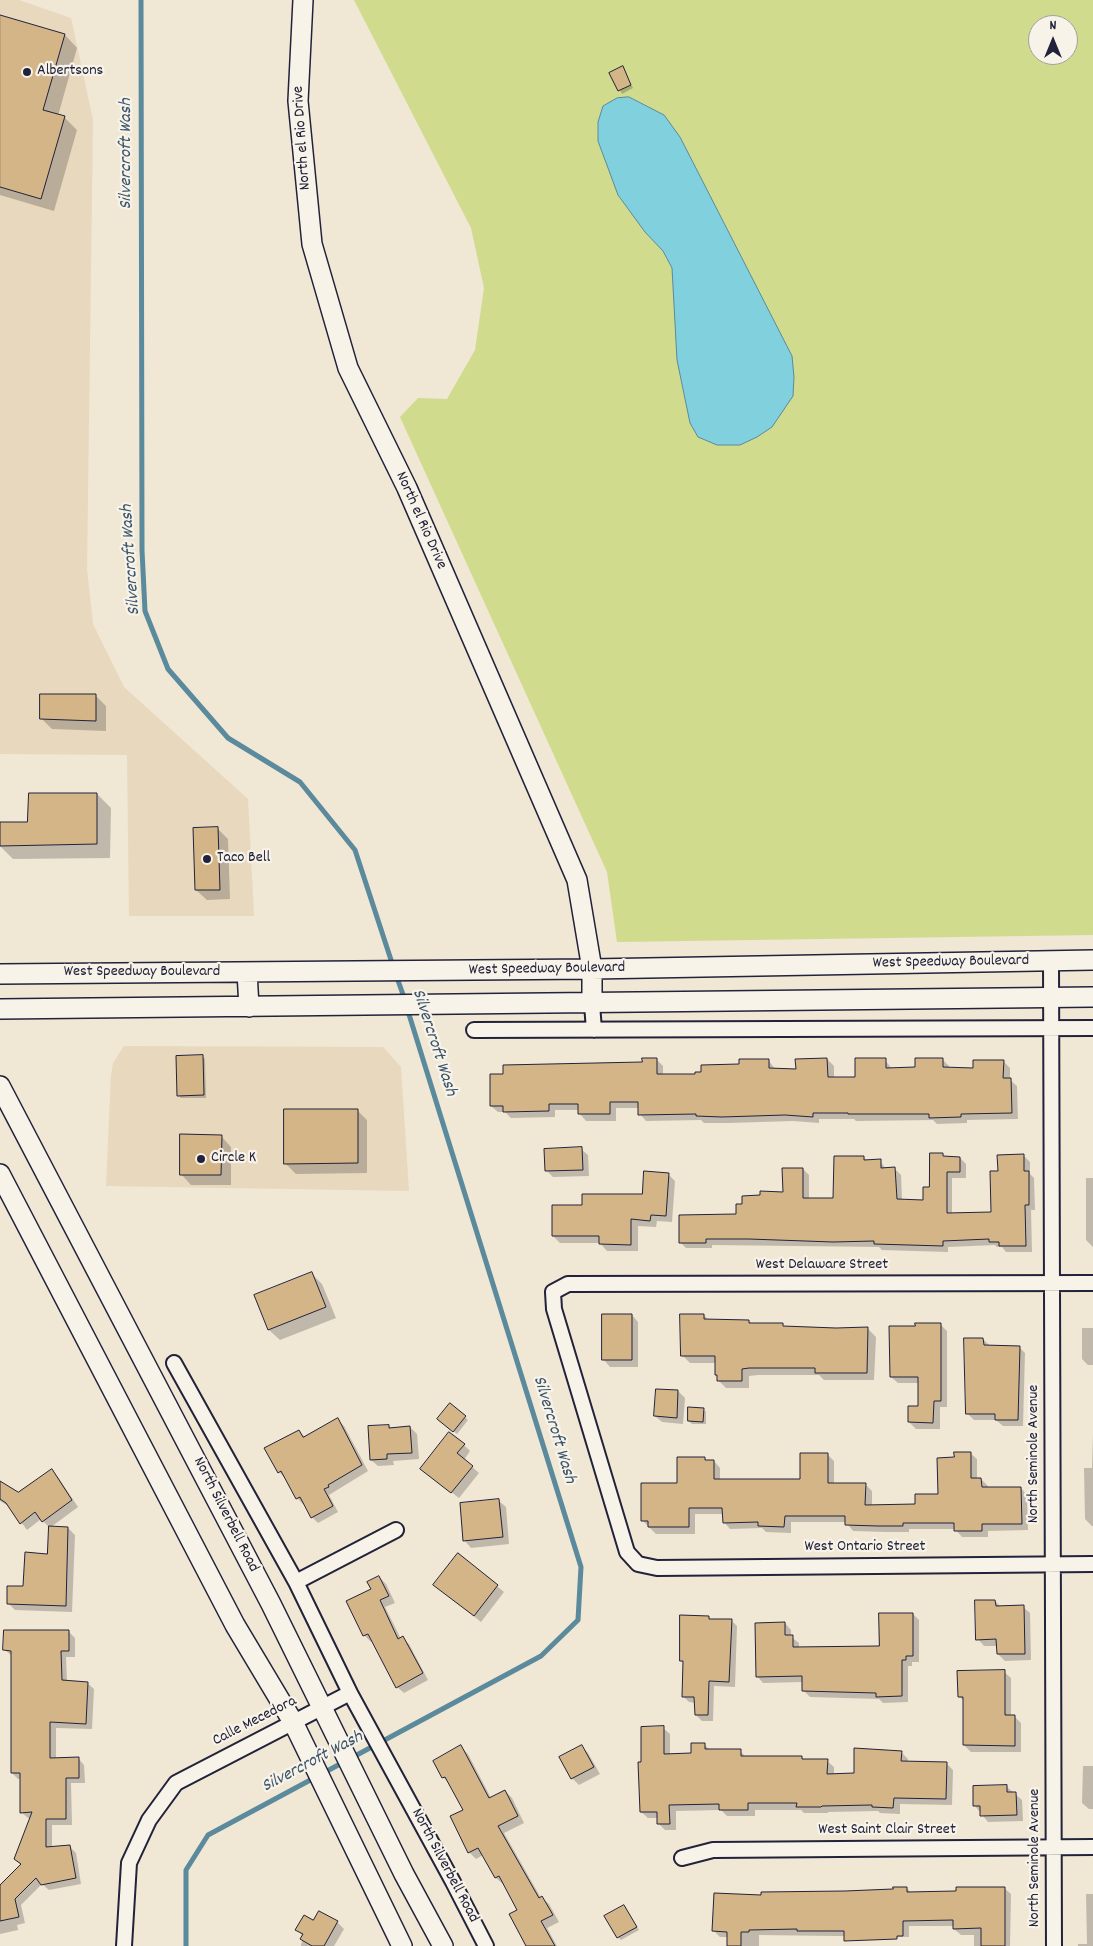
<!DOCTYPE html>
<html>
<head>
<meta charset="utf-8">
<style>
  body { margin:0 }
  #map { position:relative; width:1093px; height:1946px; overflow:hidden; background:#f0e7d5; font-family:Dekko,sans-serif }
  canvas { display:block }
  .north { position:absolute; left:1028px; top:15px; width:50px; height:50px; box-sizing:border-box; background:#f7f3e8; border:1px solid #a29fa3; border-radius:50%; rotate:0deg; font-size:14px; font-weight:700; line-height:20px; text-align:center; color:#22223b }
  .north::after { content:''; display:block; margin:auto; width:18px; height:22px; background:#22223b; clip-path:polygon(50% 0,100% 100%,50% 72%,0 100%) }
</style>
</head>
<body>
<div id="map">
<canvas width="1093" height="1946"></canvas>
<div class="north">N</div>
</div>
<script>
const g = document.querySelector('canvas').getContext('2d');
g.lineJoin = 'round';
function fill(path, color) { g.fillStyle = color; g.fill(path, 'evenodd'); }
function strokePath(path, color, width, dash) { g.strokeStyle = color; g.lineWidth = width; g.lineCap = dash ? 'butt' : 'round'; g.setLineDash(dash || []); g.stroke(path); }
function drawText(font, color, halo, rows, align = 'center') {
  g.font = font + ' Dekko,sans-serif'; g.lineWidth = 4.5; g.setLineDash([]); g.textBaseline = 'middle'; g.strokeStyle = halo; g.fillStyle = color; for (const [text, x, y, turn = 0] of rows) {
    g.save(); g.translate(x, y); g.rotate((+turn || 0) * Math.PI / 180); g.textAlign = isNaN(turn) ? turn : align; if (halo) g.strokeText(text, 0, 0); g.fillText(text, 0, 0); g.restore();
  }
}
const built = new Path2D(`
  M0 0H19L71 18 93 120 87 569 93 624 124 687 248 799 254 916H129L127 755 0 754Z
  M124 1046 383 1047 401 1067 409 1191 106 1186 111 1075 113 1063Z`);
const green = new Path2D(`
  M354 0H1093V935L617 942 607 872 400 417 418 398 447 399 475 350 484 288 471 228ZM1038 25H1068V55H1038Z`);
const water = new Path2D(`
  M629 97 664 115 680 137 792 356 794 377 793 396 772 427 757 437 740 445H717L698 437 690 423 677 360 672 268 663 251 645 232 618 195 598 141V122L603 106 617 98Z`);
const shadow = new Path2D(`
  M0 17 65 35 77 48 58 116 65 118 77 130 54 211 0 195Z
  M622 68 633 88 622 94 611 73Z
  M95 695 106 706V731L52 729 41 718Z
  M97 794 111 808 110 858 13 859 0 846V823H28Z
  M218 829 228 839 230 899 207 900 196 890Z
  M202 1056 205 1059 206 1098H181L178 1095Z
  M656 1059 663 1066V1075L696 1076 769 1061 775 1069 797 1070 827 1059 834 1066V1079H856L885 1060 892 1069 916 1068 942 1059 949 1066V1069H974L1003 1061 1010 1068V1080L1017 1086 1018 1119 967 1120V1123L937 1124 933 1120 856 1121 854 1119H819V1123L793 1121 729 1123H704L701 1120 646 1121 640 1114 639 1108H616V1121H586L580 1114V1110H555V1117L511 1118 505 1112H498L491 1106Z
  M357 1110 367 1120V1173L296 1174 285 1163Z
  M221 1136 231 1147V1185H191L181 1174Z
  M581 1149 588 1155 589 1176 553 1177 546 1170Z
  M942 1155 945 1158H960L966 1164V1178H952V1214L992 1213 999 1172 1024 1156 1030 1162V1174L1034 1178 1035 1210H1031L1032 1252H1006L1002 1247H997L995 1245 948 1247V1252L882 1250 879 1247 712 1245V1248H686L680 1242 737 1216 744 1205 785 1193 803 1169 809 1175V1199H835L864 1158 867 1161H880L886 1169 894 1168 901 1175 902 1200 925 1201Z
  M668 1174 675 1181 672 1222 657 1221 656 1227 638 1226V1251H607L600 1243H560L553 1236 583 1206 643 1196Z
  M1086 1178H1093V1247L1086 1240Z
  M312 1274 322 1284 336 1318 280 1340 269 1330 256 1296Z
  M632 1315 638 1322V1367H610L604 1360Z
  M704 1315 709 1321H749L753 1325H782L785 1327 868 1329 876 1337 874 1380H824L819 1375H758L749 1376V1388H726L718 1380 716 1374V1363H690L682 1355Z
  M940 1324 947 1331V1407H940V1429H916L909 1422 919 1407 920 1383H898L891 1377 916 1327Z
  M1082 1328H1093V1365H1088L1082 1359Z
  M983 1339 989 1345 1019 1347 1025 1353 1023 1426H1003L996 1420H974L968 1414Z
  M678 1391 685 1398 683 1424 662 1422 655 1416Z
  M451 1405 468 1420 457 1434 442 1422Z
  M703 1409 706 1412V1424H692L689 1421Z
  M338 1420 344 1426 368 1471 329 1495 338 1512 318 1523 312 1517 304 1504H303L297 1498 285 1478 279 1472 299 1431 305 1437Z
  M389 1426 392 1429 410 1427 417 1434 419 1459 393 1461 394 1465 378 1466 371 1460Z
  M1093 1434V1526H1092L1085 1519 1084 1468H1092Z
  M464 1445 470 1451 464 1460 479 1473 459 1498 429 1475Z
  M970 1453 977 1459V1479H981L988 1486V1488H1021L1027 1495 1028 1530 988 1531V1537H962L955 1529H909V1532H886L853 1531 846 1522H791V1533L766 1532 762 1528 730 1529 724 1522V1514H695V1534H656L642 1520 704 1458 707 1461H714L720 1468V1480H801L827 1454 834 1461V1484H865L872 1491V1507L916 1506 940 1496 955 1458Z
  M51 1470 58 1477 78 1507 51 1527 68 1528 75 1535 72 1612 15 1610 8 1603 24 1588 48 1555 50 1528 41 1519 27 1530 10 1507 0 1501V1482L18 1494Z
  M499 1501 506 1507 509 1544 471 1548 465 1541 461 1504Z
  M459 1555 504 1592 481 1622 442 1591Z
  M379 1577 386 1584 395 1603 385 1607 401 1639 402 1638 409 1644 428 1680 404 1693 397 1687 373 1641 371 1642 364 1635 373 1590Z
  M995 1601 1001 1607H1023L1030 1613 1031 1660 1005 1661 998 1654V1646H984L978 1639Z
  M913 1614 919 1620V1662H912V1666H908V1702L883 1703 879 1699 810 1697 803 1690V1682L763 1683 757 1676 785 1623 791 1630V1637L799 1643V1649L880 1647Z
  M708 1617 711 1620H731L737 1626 735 1687 714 1686 713 1721H702L696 1715V1703L689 1702 683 1696 684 1663 681 1661Z
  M68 1631 75 1638V1657H66L67 1682 87 1683 94 1689 92 1729 56 1728V1759L78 1758 84 1765 85 1783H71L72 1825H52V1848L70 1847 76 1853 81 1884 49 1890 42 1884 21 1905 25 1923 17 1925 18 1930 0 1934V1887L21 1865 15 1859 31 1818H28L21 1812V1779H18L12 1773V1656L5 1650Z
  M1004 1672 1011 1678V1716H1014L1021 1723V1752H971L964 1745V1701L959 1696Z
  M663 1728 670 1734V1755L693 1754 705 1745 711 1751H740L747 1758H801L804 1760 827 1761 834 1767V1775L855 1774 901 1752 908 1759V1762L946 1763 953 1770 952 1805 900 1804V1814L880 1813 878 1811 828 1812V1813H804L801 1810H755V1816H727L721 1810 676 1811V1830H665L658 1823V1818H648L641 1812 643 1763Z
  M461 1747 468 1754 491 1798 505 1791 512 1798 524 1823 504 1833 541 1898H542L549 1904 559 1922 547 1928 557 1946H528L519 1910 504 1883 503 1884 496 1878 483 1855 476 1859 469 1852 465 1811 450 1784 443 1777Z
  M582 1747 588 1753 600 1774 579 1785 572 1778 561 1758Z
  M1083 1766H1093V1809H1089L1082 1803Z
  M1007 1787 1022 1800 1023 1821 988 1822 975 1806Z
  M907 1888 911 1893 957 1892 1004 1888 1011 1894 1010 1946H974V1935H961L954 1929V1926H909V1937L759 1935V1946H728V1937H720L714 1931 762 1897 894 1890Z
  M1086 1894H1093V1946H1078V1944H1087Z
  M624 1906 639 1930 621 1940 618 1937Z
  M314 1922H337L344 1929 334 1946H301L303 1936 297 1930Z`);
const stream = new Path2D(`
  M141 0 142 550 145 611 168 669 228 738 300 782 355 850 393 966
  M396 975 405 1000
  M186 1946V1870L208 1835 541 1656 578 1620 581 1567 407 1008`);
const building = new Path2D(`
  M0 15 65 34 43 110 65 116 41 199 0 187Z
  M623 66 631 85 618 91 609 73Z
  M40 694H96V721L40 719Z
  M29 793H97V844L0 846V822H27Z
  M218 827 220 890H195L193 828Z
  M203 1055 204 1095 177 1096 176 1056Z
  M642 1058H657V1074H695V1072H701V1065L739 1064V1059H769V1068L796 1069 795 1059 827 1058 828 1077H855V1058H886V1068L915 1067V1058H943V1067L973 1068V1060H1004L1003 1078H1011L1012 1113 961 1114V1117L929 1118V1114H848V1113H813V1117L785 1115 722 1117 696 1116V1114L638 1115V1102H610V1114H578V1104H549V1111L503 1112V1106H490V1074H503V1065L642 1062Z
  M284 1109H358V1163L284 1164Z
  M180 1134 222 1135 221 1175H180Z
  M582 1147 583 1170 545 1171 544 1149Z
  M930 1153H943V1156L960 1157V1172H947V1213L991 1212 990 1171H998L997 1155 1024 1154V1171H1029V1205H1025L1026 1246H999V1242H989V1239L943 1241V1246L874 1244V1241L833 1242 749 1239H706V1243H679V1215L736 1214V1204H742V1196L760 1195V1191L783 1192 782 1168H803V1198H833L834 1156H864V1160L881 1159V1168L895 1167 897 1199 923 1200V1187H929Z
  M644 1171 669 1173 666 1216 651 1215 650 1221 631 1219V1245L599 1244V1236H552V1205H582V1194H642Z
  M312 1272 326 1307 268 1330 254 1295Z
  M602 1314H632V1360H602Z
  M680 1314H704V1319L749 1320V1323H783V1326L836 1328 868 1327 867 1373H815V1368H749L742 1369V1381H717V1375H715V1356H681Z
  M915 1323H941V1401H934L933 1423 908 1422V1406H918V1377H890L889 1326H915Z
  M964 1338H983L984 1345 1020 1346 1018 1420H995V1414H966Z
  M656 1389 678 1390 677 1418 654 1416Z
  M450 1403 466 1416 453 1432 437 1419Z
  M688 1407 704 1408 703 1422 688 1421Z
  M338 1418 362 1465 328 1485 329 1487 324 1489 333 1506 311 1518 300 1497 296 1499 281 1471 278 1473 264 1448 299 1430 303 1437Z
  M389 1425V1428L410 1426 412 1453 387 1454V1459L370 1460 368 1426Z
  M449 1432 465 1444 457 1453 473 1466 451 1493 420 1469Z
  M954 1452H971V1478H981L982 1487H1021L1022 1524H982V1531H954V1523H903V1526H878L845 1525V1516H785L784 1527 758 1526V1522L723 1523 722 1508H689V1527H648V1521H641V1483H677V1457H705V1460H714V1479H800V1453H828V1483H866L865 1505 915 1504V1494H938L937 1458 954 1457Z
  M52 1469 72 1500 42 1522 35 1512 20 1524 6 1503 0 1499V1481L18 1492Z
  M499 1499 503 1537 463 1541 460 1503Z
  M49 1526 68 1527 66 1606 7 1604V1586H23L25 1552 47 1554Z
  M458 1553 498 1585 474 1616 433 1585Z
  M379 1576 389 1596 380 1600 398 1639 403 1636 423 1673 396 1688 368 1634 363 1636 346 1601 371 1589 367 1582Z
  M975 1600H995L996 1606 1024 1605 1025 1654H997L996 1639 976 1640Z
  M879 1613H913V1656H906V1660H902V1696L876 1697V1693L802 1691V1676L756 1677 755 1623 785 1622V1635H793V1647L879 1646Z
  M680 1615 709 1616V1619H732L729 1682 709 1681 708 1715H695L694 1697H682L683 1661H680Z
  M4 1630H69V1651H61L62 1680 88 1682 86 1724 50 1722V1758L79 1757V1778H66V1819H46V1847L70 1845 76 1878 41 1885 36 1878 15 1899 19 1917 0 1921V1885L21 1864 14 1859 32 1812 20 1813V1773H11V1651L3 1650Z
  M1005 1670V1715H1015V1746L963 1745V1697H958L957 1671Z
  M664 1726V1754L691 1753V1743H705V1749H741V1756H802V1759H828L827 1774 854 1773V1748L902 1751 901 1761 947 1762 946 1799 894 1798 893 1808 872 1807V1805L822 1806 821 1807H796L797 1803H748V1810H719V1804L669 1805 670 1824H657V1812H640L638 1762H641V1727Z
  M461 1745 489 1798 505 1790 518 1816 498 1826 539 1898 542 1896 553 1915 541 1921 555 1946H526L509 1914 517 1910 499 1876 495 1878 478 1848 468 1853 450 1816 463 1810 445 1777 442 1778 433 1761Z
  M582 1745 594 1767 571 1779 559 1757Z
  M1007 1785V1792H1016L1017 1815 980 1816V1806H973V1786Z
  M893 1887H907V1892L956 1891V1887H1005V1946H981V1928L953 1929V1920L903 1921V1936H897V1939L844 1941V1931H797V1929L749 1930V1932H741V1946H727V1932L712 1931 714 1893 761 1895V1892L845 1891 893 1889Z
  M624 1905 637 1927 617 1938 604 1916Z
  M319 1911 338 1921 324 1946H312L300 1939 303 1934 295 1930 304 1915 313 1920Z`);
const street = new Path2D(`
  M1051 961 1054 1946
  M592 1004 594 1030
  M474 1030 1093 1028
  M1093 1283 568 1284 553 1292 554 1309 627 1552 638 1564 657 1568 1093 1564
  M174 1363 296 1582 350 1693 453 1882 486 1946
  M296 1582 396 1530
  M682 1858 713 1850 1093 1847
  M124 1946 129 1863 149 1820 176 1783 350 1693`);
const secondary = new Path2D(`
  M303 0 298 101 312 244 348 368 407 488 577 880 592 969V1004
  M247 972 249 1007
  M0 974 592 969 1093 960
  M0 1009 1093 997
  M0 1086 271 1604 404 1874 443 1946
  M0 1174 235 1625 293 1722 402 1946`);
const markers = [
  [27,72,5,"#22223b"],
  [207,859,5,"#22223b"],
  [201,1159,5,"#22223b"]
];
const poiNames = [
  ["Albertsons",37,72],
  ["Taco Bell",217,859],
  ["Circle K",211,1159]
];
const streetNames = [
  ["North el Rio Drive",303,138,-94],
  ["North el Rio Drive",420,521,66],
  ["West Speedway Boulevard",951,963,-1],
  ["West Speedway Boulevard",547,970,-1],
  ["West Speedway Boulevard",142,973],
  ["West Delaware Street",822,1266],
  ["North Seminole Avenue",1035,1454,-90],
  ["North Silverbell Road",225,1515,63],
  ["West Ontario Street",865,1548],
  ["Calle Mecedora",255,1722,-27],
  ["West Saint Clair Street",887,1831],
  ["North Seminole Avenue",1036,1858,-90],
  ["North Silverbell Road",444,1866,62]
];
const waterNames = [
  ["Silvercroft Wash",128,154,-90],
  ["Silvercroft Wash",132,560,-94],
  ["Silvercroft Wash",433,1043,72],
  ["Silvercroft Wash",553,1430,73],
  ["Silvercroft Wash",313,1763,-28]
];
fill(built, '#e8d8be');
fill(green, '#d0db8e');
fill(water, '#81d0de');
strokePath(water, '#5b8a9d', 1);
fill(shadow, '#0003');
strokePath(stream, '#5b8a9d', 5);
fill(building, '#d4b588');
strokePath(building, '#22223b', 1);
strokePath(street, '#22223b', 18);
strokePath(secondary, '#22223b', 22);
strokePath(street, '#f7f3e8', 14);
strokePath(secondary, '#f7f3e8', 19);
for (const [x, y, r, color] of markers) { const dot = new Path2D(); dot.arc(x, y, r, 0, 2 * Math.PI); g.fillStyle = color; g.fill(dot); strokePath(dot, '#f7f3e8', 2); }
drawText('16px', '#22223b', '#f7f3e8', poiNames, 'left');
drawText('16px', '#22223b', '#f7f3e8', streetNames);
drawText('italic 18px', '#3e566c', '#f7f3e8', waterNames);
</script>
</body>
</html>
